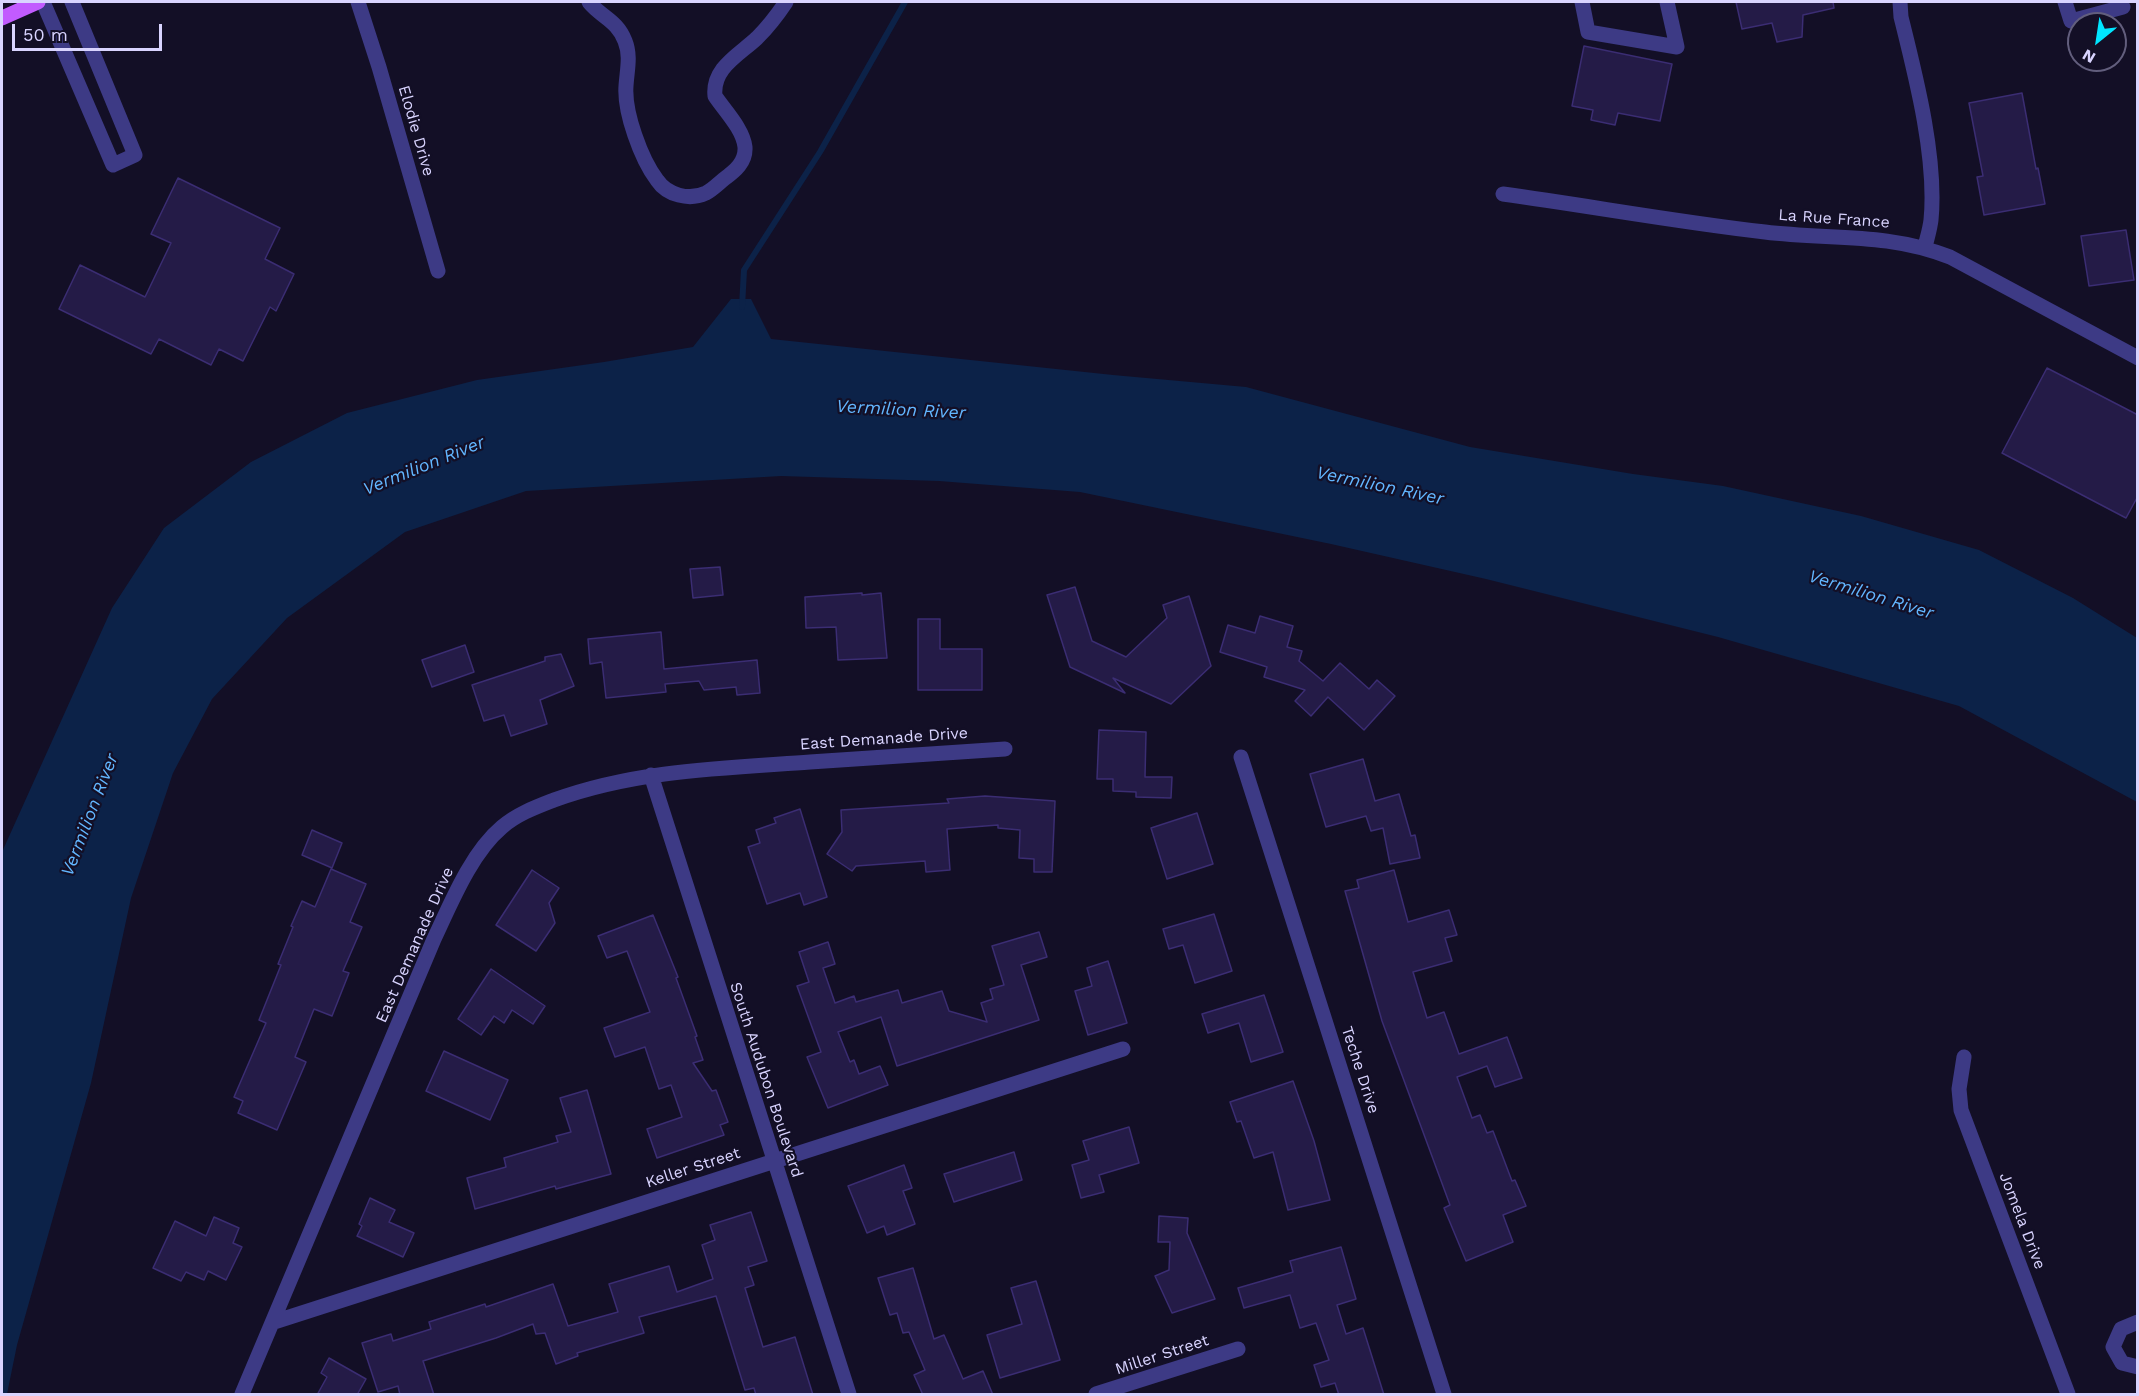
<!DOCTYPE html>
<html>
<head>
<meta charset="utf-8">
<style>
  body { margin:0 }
  #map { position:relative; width:2139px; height:1396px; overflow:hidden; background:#130f26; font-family:"Work Sans",sans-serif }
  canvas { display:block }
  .frame { position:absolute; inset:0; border:3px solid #d9d4ff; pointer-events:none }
  .north { position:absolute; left:2067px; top:12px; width:60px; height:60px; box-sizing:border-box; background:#130f26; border:2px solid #625e7d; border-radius:50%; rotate:210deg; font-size:16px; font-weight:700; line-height:24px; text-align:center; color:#d9d4ff }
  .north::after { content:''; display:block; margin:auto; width:21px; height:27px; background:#00e5ff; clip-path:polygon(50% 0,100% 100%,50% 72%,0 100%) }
  .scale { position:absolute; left:12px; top:24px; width:150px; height:27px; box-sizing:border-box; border:3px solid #d9d4ff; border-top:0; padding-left:8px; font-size:18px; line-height:21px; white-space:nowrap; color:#d9d4ff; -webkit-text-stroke:4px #130f26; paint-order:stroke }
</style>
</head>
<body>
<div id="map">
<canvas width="2139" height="1396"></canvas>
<div class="frame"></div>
<div class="north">N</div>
<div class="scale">50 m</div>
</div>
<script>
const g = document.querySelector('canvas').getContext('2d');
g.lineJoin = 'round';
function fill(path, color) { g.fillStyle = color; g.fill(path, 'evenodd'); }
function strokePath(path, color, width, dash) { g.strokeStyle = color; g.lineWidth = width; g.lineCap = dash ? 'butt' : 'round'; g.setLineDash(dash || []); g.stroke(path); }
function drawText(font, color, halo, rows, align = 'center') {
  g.font = font + ' "Work Sans",sans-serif'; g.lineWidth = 4.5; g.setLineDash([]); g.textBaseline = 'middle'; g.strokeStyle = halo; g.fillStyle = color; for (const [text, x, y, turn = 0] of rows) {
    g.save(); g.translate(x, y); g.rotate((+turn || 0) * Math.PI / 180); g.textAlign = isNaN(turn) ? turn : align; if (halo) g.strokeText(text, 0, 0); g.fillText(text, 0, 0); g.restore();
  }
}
const water = new Path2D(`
  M731 299H751L771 339 1113 375 1246 387 1470 447 1633 474 1723 486 1861 516 1979 550 2073 598 2137 638V802L1959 706 1718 637 1486 579 1331 544 1080 492 939 481 781 476 526 491 405 532 287 618 212 699 173 773 131 898 91 1083 17 1345 7 1394H2V852L112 608 164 528 251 462 347 413 477 380 604 362 693 347Z`);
const stream = new Path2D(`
  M742 307 744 270 820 152 905 2`);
const building = new Path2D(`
  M1736 2H1833L1834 8 1803 15 1802 37 1777 42 1772 23 1742 29Z
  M1584 46 1672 64 1660 121 1618 113 1615 125 1591 120 1593 110 1572 106Z
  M2022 93 2036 169 2038 168 2045 204 1984 215 1977 177 1983 176 1969 103Z
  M178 178 280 228 265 259 294 274 276 311 270 307 243 361 219 349 211 365 159 339 151 354 59 309 80 265 145 297 171 243 151 234Z
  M2126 230 2134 280 2089 286 2081 236Z
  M2047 368 2138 415V496L2126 518 2002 453Z
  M720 567 723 595 693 598 690 569Z
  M1075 587 1092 641 1126 657 1167 618 1163 605 1189 596 1211 666 1171 704 1113 678 1125 693 1070 667 1047 595Z
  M862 593V595L881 593 887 658 838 660 836 627 806 628 805 597Z
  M1260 616 1293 626 1287 647 1302 651 1299 661 1323 681 1340 663 1369 689 1377 680 1395 696 1364 730 1328 697 1311 716 1295 701 1305 690 1264 677 1267 667 1220 652 1228 625 1255 633Z
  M918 619H940V649H982V690H918Z
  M661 632 664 669 757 660 760 693 737 695 736 687 704 690 699 681 665 684 666 692 606 698 602 662 590 664 588 639Z
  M465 645 474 672 432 687 422 660Z
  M561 654 574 686 540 700 547 724 511 736 504 715 484 721 472 685 545 661V657Z
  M1099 730 1146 732 1145 777H1172L1171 798 1136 797V792L1113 791V779H1097Z
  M1363 759 1375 801 1399 794 1411 836 1415 835 1420 858 1390 864 1383 828 1371 831 1366 816 1326 827 1310 774Z
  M985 796 1055 801 1052 872H1034V859L1019 858 1020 830 998 828V825L947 829 950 870 926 872 925 861 856 866 852 871 827 854 842 832 841 810 949 803 947 799Z
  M800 809 827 897 804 905 800 893 767 904 748 847 760 843 756 830 776 823 774 818Z
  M1197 813 1213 864 1167 879 1151 828Z
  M312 830 342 843 332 868 302 855Z
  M331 869 366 884 350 922 362 927 343 971 349 973 332 1016 314 1009 295 1057 306 1062 277 1130 238 1113 243 1101 234 1097 266 1023 259 1020 281 965 278 964 293 927 291 926 302 901 315 907Z
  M532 870 559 888 549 903 555 923 536 951 496 925Z
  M1394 870 1408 922 1449 910 1457 935 1445 938 1452 961 1413 972 1427 1018 1444 1012 1459 1054 1507 1037 1522 1078 1495 1087 1487 1066 1457 1077 1472 1118 1480 1115 1487 1133 1493 1131 1512 1181 1515 1180 1526 1206 1503 1215 1513 1242 1466 1261 1444 1208 1450 1205 1382 1021 1345 891 1359 888 1357 880Z
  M1214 914 1232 971 1195 983 1183 945 1169 949 1163 929Z
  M653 915 678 977 676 978 697 1036 695 1037 703 1060 693 1063 712 1091 716 1090 728 1122 720 1125 724 1135 657 1158 647 1129 682 1117 671 1085 659 1089 645 1047 615 1057 604 1028 650 1012 627 951 607 958 598 936Z
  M1039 932 1047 957 1021 965 1039 1020 897 1066 881 1017 838 1032 850 1062 854 1060 859 1074 880 1066 888 1085 828 1108 807 1057 821 1052 797 986 809 982 799 952 828 942 835 964 823 968 835 1003 854 996 856 1002 898 990 902 1003 942 991 949 1011 987 1022 981 1003 993 999 990 989 1004 985 992 946Z
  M1108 961 1127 1023 1088 1035 1075 991 1092 986 1087 968Z
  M491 969 545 1006 533 1024 512 1010 504 1023 494 1016 481 1035 458 1019Z
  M1264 995 1283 1052 1251 1062 1239 1023 1208 1033 1202 1014Z
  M444 1051 508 1080 490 1120 426 1091Z
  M1293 1081 1314 1141 1330 1200 1288 1210 1273 1152 1254 1158 1241 1121 1237 1122 1230 1102Z
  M587 1090 611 1174 556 1189 555 1186 475 1209 467 1178 506 1167 504 1158 558 1142 556 1136 571 1132 560 1098Z
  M1129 1127 1139 1163 1099 1175 1104 1192 1081 1198 1072 1165 1089 1160 1083 1141Z
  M1014 1152 1022 1180 954 1202 944 1174Z
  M904 1165 912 1188 903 1191 915 1224 887 1235 884 1226 867 1233 848 1186Z
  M370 1198 395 1210 389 1222 414 1233 403 1257 357 1236 362 1226 359 1224Z
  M751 1212 767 1261 748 1267 754 1285 745 1288 763 1347 795 1337 813 1395H756L754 1388 745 1390 716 1296 639 1317 644 1333 577 1353 578 1356 556 1364 545 1333 536 1334 533 1324 496 1338 423 1361 434 1395H400L398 1386 378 1392 362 1343 391 1334 393 1341 431 1329 429 1322 485 1304 486 1307 553 1284 568 1326 618 1312 609 1284 669 1266 677 1292 713 1279 702 1245 715 1240 710 1225Z
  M1159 1216 1188 1218 1187 1233 1215 1299 1172 1313 1155 1276 1169 1270 1170 1242H1158Z
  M214 1217 239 1228 233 1243 242 1247 226 1280 208 1271 204 1280 186 1272 181 1281 153 1268 175 1221 206 1236Z
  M1341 1247 1356 1299 1337 1305 1346 1334 1363 1328 1384 1395H1339L1335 1383 1321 1387 1314 1365 1329 1360 1316 1323 1300 1328 1290 1295 1244 1308 1238 1288 1293 1272 1290 1261Z
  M913 1268 934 1339 944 1335 963 1379 983 1371 993 1395H923L914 1375 925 1370 909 1332 903 1333 897 1313 890 1315 878 1278Z
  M1036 1281 1060 1360 1000 1378 987 1335 1022 1324 1011 1288Z
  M329 1358 366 1379 357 1395H317L327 1377 321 1373Z`);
const minor = new Path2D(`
  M43 2 113 165 135 155 72 2
  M358 2 379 67 438 271
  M589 2C601 17 617 20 625 41 631 56 627 70 626 86 624 112 641 159 657 180 667 195 689 201 706 193 712 190 718 184 724 179 735 171 746 162 745 147 743 129 725 111 715 96 712 68 739 55 757 38 768 27 778 14 786 2
  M1582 2 1588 32 1677 47 1667 2
  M1900 2 1901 17C1916 77 1937 159 1931 220 1930 229 1927 238 1925 247
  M2065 2 2071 21 2123 7
  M1503 194C1590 206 1678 222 1765 232 1830 240 1886 232 1950 257L2138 358
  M1241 757 1444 1394
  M651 775 849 1394
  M1964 1057 1959 1089 1961 1110 2068 1394
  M274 1322 1123 1049
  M2138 1322 2121 1329 2113 1347 2122 1363 2138 1367
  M242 1394 434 939C451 903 471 853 502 827 517 814 536 807 554 800 636 770 724 768 810 762 875 758 940 753 1005 749
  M1096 1394 1238 1349`);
const major = new Path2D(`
  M2 18 38 2`);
const streetNames = [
  ["Elodie Drive",416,131,74],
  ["La Rue France",1834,219,4],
  ["East Demanade Drive",884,739,-4],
  ["East Demanade Drive",415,945,-66],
  ["Teche Drive",1360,1070,72],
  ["South Audubon Boulevard",766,1080,72],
  ["Keller Street",693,1168,-18],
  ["Jomela Drive",2022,1221,69],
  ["Miller Street",1162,1355,-18]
];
const waterNames = [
  ["Vermilion River",901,410,3],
  ["Vermilion River",424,466,-22],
  ["Vermilion River",1380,486,12],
  ["Vermilion River",1871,595,17],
  ["Vermilion River",90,815,-69]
];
fill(water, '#0c2248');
strokePath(stream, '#0c2248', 6);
fill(building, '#241b47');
strokePath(building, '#3b2d73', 1.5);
strokePath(minor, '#3d3a85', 15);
strokePath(major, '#c25bff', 15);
drawText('16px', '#d9d4ff', '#130f26', streetNames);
drawText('italic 18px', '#62b6ff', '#130f26', waterNames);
</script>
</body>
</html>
